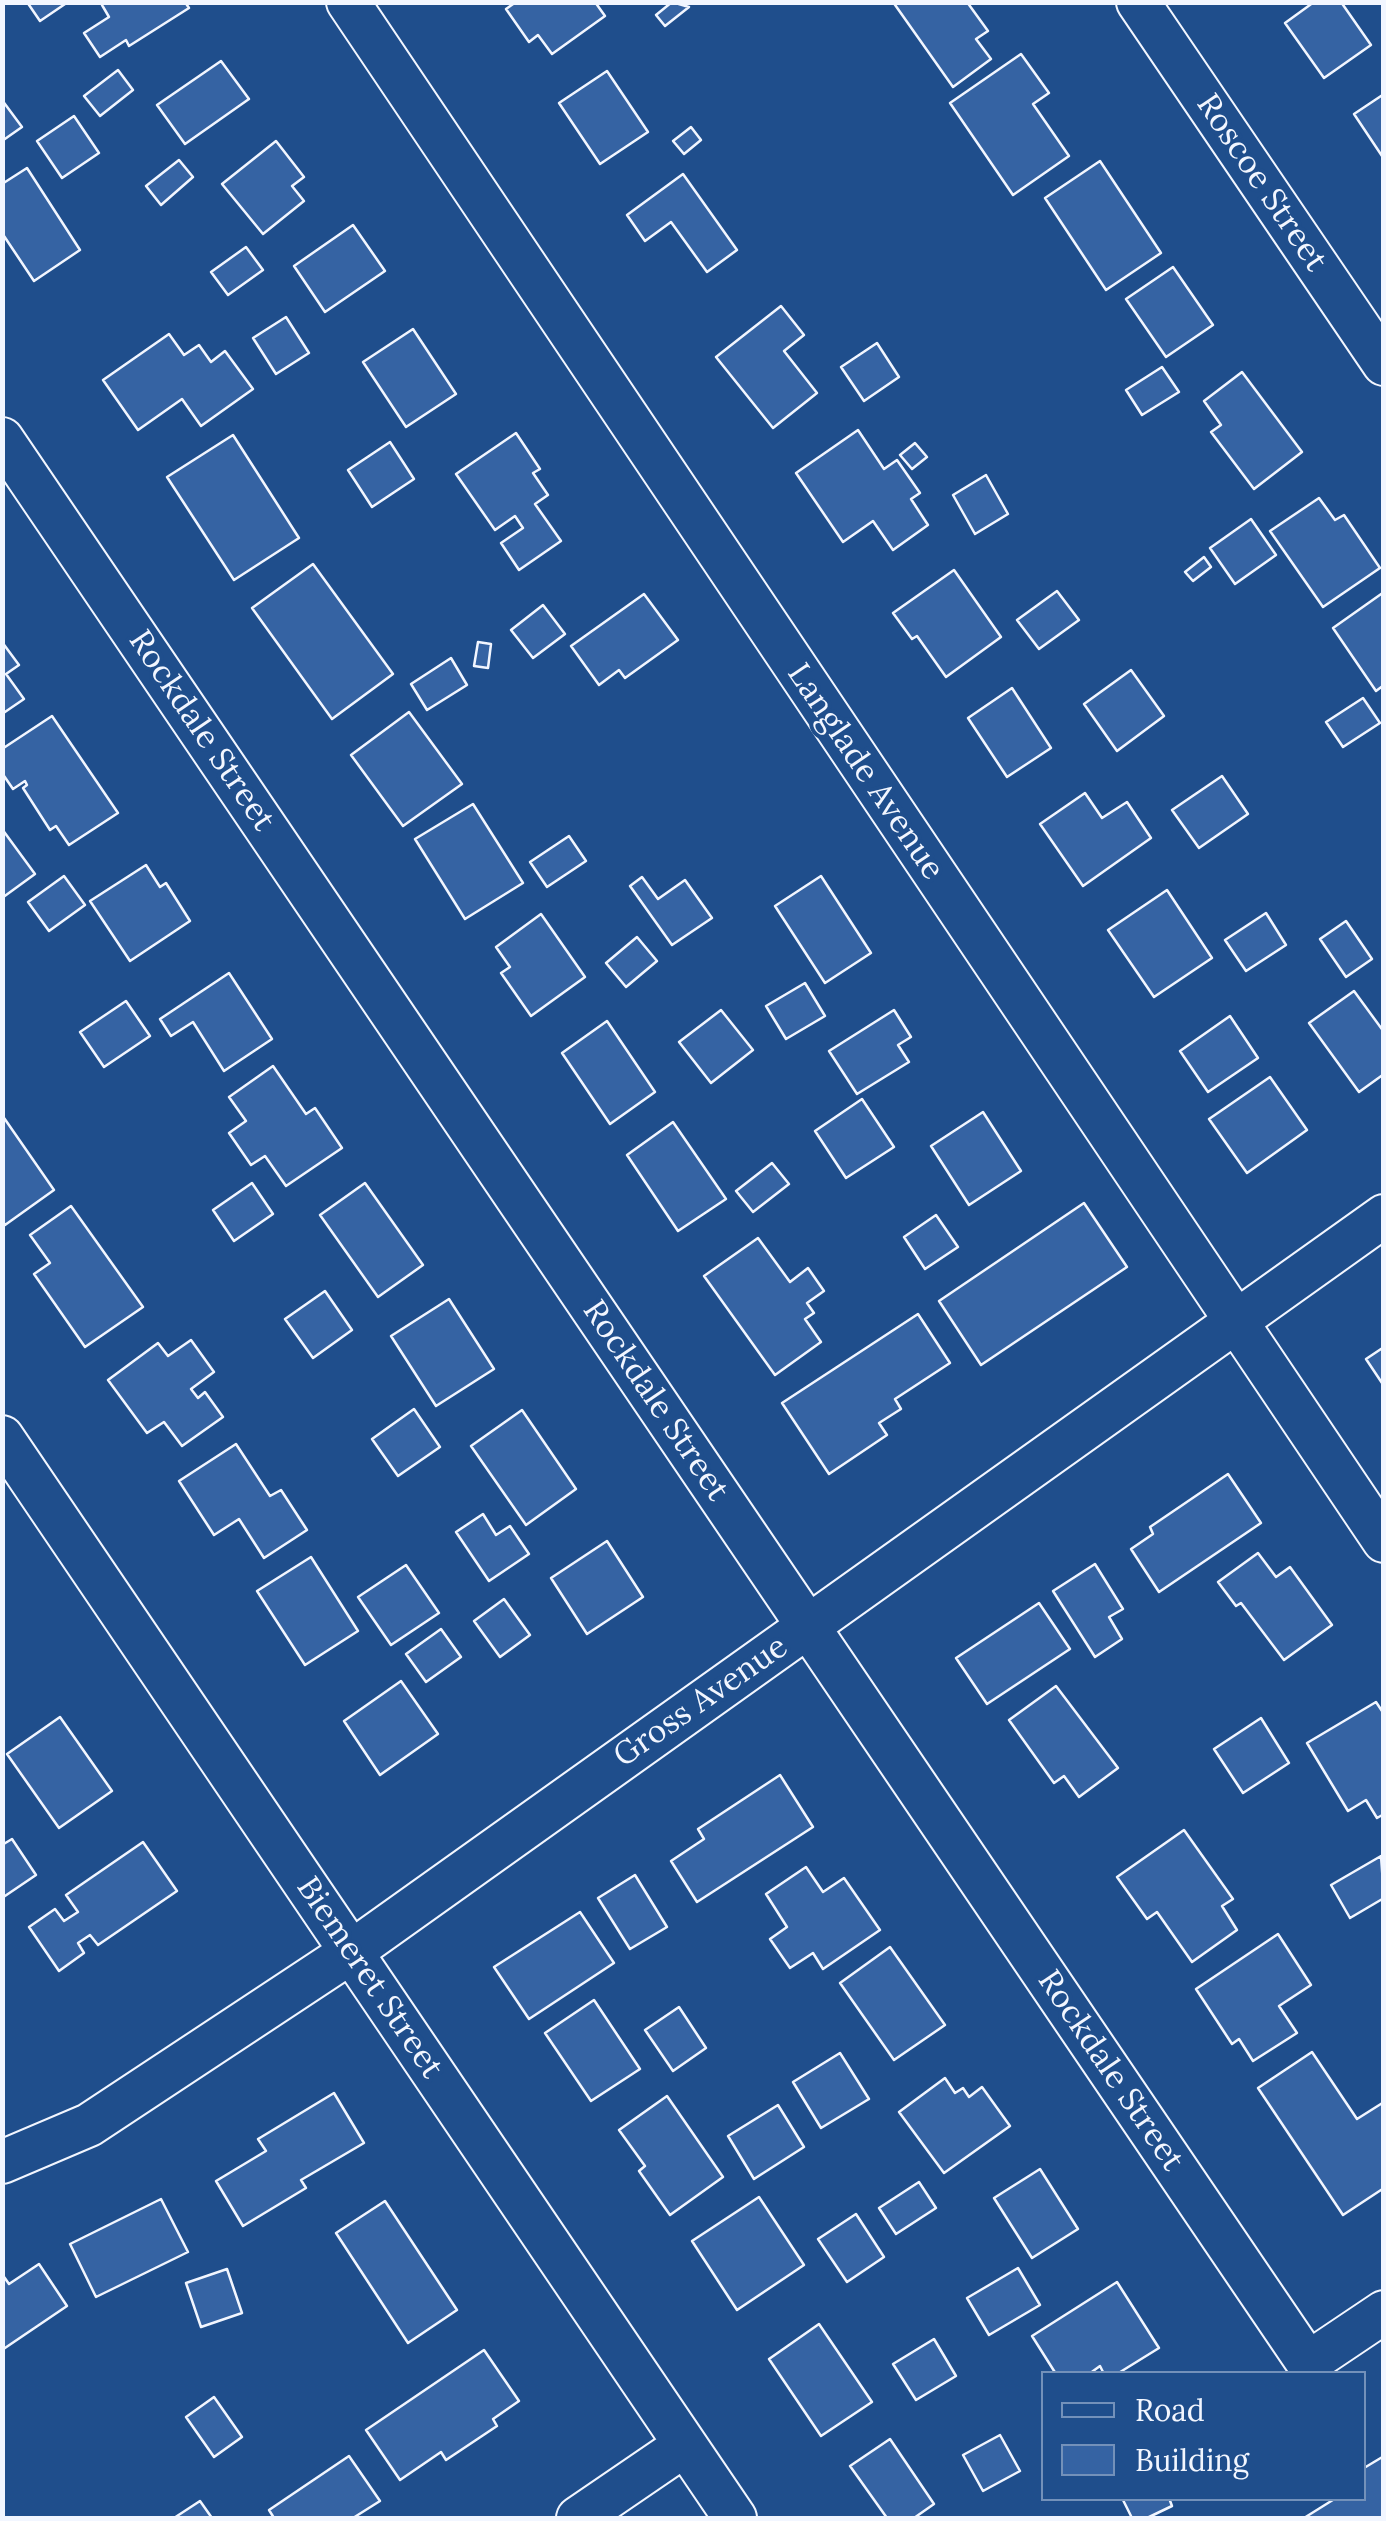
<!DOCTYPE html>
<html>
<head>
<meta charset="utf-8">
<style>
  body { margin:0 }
  #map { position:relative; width:1386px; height:2521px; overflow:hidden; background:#1f4e8c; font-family:Lora,serif }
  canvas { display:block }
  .frame { position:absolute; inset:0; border:5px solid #f2f6ff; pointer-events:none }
  .legend { position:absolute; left:1041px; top:2371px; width:325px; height:130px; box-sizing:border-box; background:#1f4e8c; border:2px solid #7391ba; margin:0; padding:12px 18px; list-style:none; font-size:30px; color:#f2f6ff }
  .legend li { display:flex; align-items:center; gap:20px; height:50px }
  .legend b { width:50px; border:2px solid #7391ba }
</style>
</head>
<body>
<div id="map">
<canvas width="1386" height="2521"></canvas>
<div class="frame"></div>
<ul class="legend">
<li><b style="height:12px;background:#1f4e8c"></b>Road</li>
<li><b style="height:28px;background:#3563a3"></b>Building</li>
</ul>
</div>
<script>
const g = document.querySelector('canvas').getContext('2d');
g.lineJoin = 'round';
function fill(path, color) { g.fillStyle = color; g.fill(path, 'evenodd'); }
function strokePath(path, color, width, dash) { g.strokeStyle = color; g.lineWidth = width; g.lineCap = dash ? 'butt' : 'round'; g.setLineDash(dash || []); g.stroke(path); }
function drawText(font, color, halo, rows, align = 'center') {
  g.font = font + ' Lora,serif'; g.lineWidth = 8; g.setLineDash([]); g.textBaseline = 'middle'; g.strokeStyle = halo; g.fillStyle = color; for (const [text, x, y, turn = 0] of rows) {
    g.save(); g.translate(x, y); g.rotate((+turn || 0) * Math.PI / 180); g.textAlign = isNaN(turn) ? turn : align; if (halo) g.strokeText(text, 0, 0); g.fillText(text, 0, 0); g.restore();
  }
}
const building = new Path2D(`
  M27 2H68L40 21Z
  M106 2H185L189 8 129 46 126 40 100 57 84 33 109 17 102 5Z
  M516 2H595L605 16 552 54 538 35 529 42 506 9Z
  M672 2 689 7 665 26 656 15Z
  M893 2H967L988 31 976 39 991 59 953 87Z
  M1314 2H1341L1371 45 1324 78 1285 23Z
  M1021 54 1049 93 1033 104 1069 156 1013 195 950 103Z
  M221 61 249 99 185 144 157 105Z
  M118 70 133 90 100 116 84 96Z
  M607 71 648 132 600 164 559 103Z
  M1384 94V159L1354 114Z
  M2 100 22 127 2 141Z
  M74 116 99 153 62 178 37 141Z
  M691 127 701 140 684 154 673 141Z
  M276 141 304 177 292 186 304 201 263 234 222 184Z
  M179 160 193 177 161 205 146 186Z
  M1100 161 1161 253 1106 290 1045 198Z
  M27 168 80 250 34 281 2 233V184Z
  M683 174 737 250 707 272 671 222 645 241 627 215Z
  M353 225 385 271 325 312 294 266Z
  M246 247 263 270 228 295 211 272Z
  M1173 267 1213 325 1166 357 1126 299Z
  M781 306 804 335 784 351 817 393 773 428 716 357Z
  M286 317 309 353 276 374 253 338Z
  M413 329 456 394 406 427 363 362Z
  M169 334 184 355 199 345 211 362 225 351 253 389 201 426 182 399 138 430 103 380Z
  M877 343 899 377 864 401 841 367Z
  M1162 367 1179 392 1142 415 1126 390Z
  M1242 372 1302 452 1254 489 1211 432 1221 425 1204 401Z
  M858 430 884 469 897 460 920 493 911 499 928 525 893 550 873 521 843 542 796 473Z
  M516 433 540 469 533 473 548 495 535 504 561 541 519 570 501 543 523 528 515 516 495 530 456 474Z
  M233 435 299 538 234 580 167 477Z
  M390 442 414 479 372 507 348 470Z
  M915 443 927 457 912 469 900 455Z
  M986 475 1008 514 975 534 953 495Z
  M1319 498 1335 520 1344 515 1380 568 1323 607 1270 531Z
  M1251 519 1276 555 1235 584 1210 548Z
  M1204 557 1211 567 1193 581 1185 572Z
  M313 564 393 674 332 719 252 608Z
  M954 570 1001 637 946 677 917 636 912 639 893 613Z
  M1057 591 1079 620 1039 649 1017 620Z
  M1384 592V685L1376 691 1333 628Z
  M644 594 678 640 625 678 619 670 599 685 571 646Z
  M543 605 565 634 533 658 511 630Z
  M2 642 19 665 6 674 24 699 2 714Z
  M478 642 491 644 488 668 474 666Z
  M451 658 467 685 427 710 411 684Z
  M1131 670 1164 716 1117 751 1084 704Z
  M1012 688 1051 748 1007 777 968 718Z
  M1363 698 1380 723 1343 747 1326 722Z
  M409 712 462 784 403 826 351 755Z
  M52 716 118 813 69 845 56 826 50 830 23 788 27 785 25 781 13 789 2 773V749Z
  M1222 776 1248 814 1199 848 1172 810Z
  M1085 793 1102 818 1127 802 1151 838 1083 886 1040 824Z
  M473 804 523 883 465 919 415 839Z
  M2 829 35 874 2 898Z
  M569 836 586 861 547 887 530 862Z
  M146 865 160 887 166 883 190 921 130 961 90 901Z
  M64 876 85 905 49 931 28 902Z
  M821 876 871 953 825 983 775 906Z
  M642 877 658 899 685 880 712 918 672 945 630 886Z
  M1167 890 1212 958 1154 997 1108 930Z
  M1266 913 1286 945 1246 971 1225 940Z
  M541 914 585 977 531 1016 501 973 510 967 496 947Z
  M1346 921 1372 959 1346 977 1320 939Z
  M637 937 657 961 626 987 606 963Z
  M229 973 272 1039 224 1071 193 1022 171 1036 160 1019Z
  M805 983 825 1016 786 1039 766 1006Z
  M1354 991 1384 1032V1074L1359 1092 1309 1023Z
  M126 1001 150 1036 104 1067 80 1032Z
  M721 1010 753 1050 711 1083 679 1042Z
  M894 1010 911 1037 898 1045 909 1062 857 1094 829 1051Z
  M1230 1016 1258 1058 1208 1092 1180 1051Z
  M607 1021 655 1092 610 1124 562 1053Z
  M273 1066 306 1114 315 1108 342 1148 286 1186 265 1156 251 1165 229 1133 246 1121 229 1097Z
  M1270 1077 1307 1130 1247 1173 1209 1119Z
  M862 1099 894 1147 846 1178 815 1131Z
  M983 1112 1021 1171 969 1205 931 1146Z
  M2 1115 54 1190 5 1225 2 1220Z
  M673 1122 726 1199 678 1231 627 1155Z
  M772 1163 789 1184 753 1212 736 1191Z
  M252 1183 273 1214 234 1241 213 1210Z
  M365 1183 423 1265 378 1297 320 1215Z
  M1084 1203 1127 1267 981 1365 939 1301Z
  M71 1206 143 1307 85 1347 34 1274 50 1263 30 1235Z
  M936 1215 958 1247 925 1269 904 1237Z
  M758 1238 790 1282 808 1268 824 1291 807 1303 814 1313 805 1319 821 1342 775 1375 704 1276Z
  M325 1291 352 1330 313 1358 285 1319Z
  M449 1299 494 1369 436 1406 391 1336Z
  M918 1314 950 1363 895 1399 901 1409 879 1423 887 1435 829 1474 782 1403Z
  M191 1340 214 1372 191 1389 198 1398 205 1392 223 1417 182 1446 164 1422 147 1433 108 1380 158 1343 168 1356Z
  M1384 1347V1386L1366 1359Z
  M414 1409 440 1447 398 1476 372 1439Z
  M522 1410 576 1489 526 1525 471 1446Z
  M236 1444 270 1496 281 1490 307 1530 264 1558 239 1519 214 1535 179 1481Z
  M1228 1474 1261 1523 1159 1592 1131 1549 1153 1534 1150 1527Z
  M483 1514 496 1535 510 1526 529 1554 489 1581 456 1532Z
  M607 1541 643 1597 587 1634 551 1578Z
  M1258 1553 1276 1577 1290 1567 1332 1625 1284 1660 1241 1603 1236 1606 1218 1582Z
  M311 1557 358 1631 305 1665 257 1591Z
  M1095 1564 1123 1609 1109 1617 1122 1639 1095 1657 1053 1591Z
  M406 1565 439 1613 391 1645 358 1597Z
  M504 1599 530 1635 500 1657 474 1621Z
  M1039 1603 1070 1649 987 1704 956 1658Z
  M441 1629 461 1657 426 1682 406 1654Z
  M401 1681 438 1734 380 1775 344 1721Z
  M1056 1686 1118 1768 1079 1797 1064 1776 1054 1783 1009 1720Z
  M1376 1702 1384 1714V1814L1377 1818 1366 1800 1348 1811 1307 1743Z
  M60 1717 112 1791 59 1828 7 1754Z
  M1261 1718 1289 1763 1243 1793 1214 1749Z
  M780 1775 813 1827 697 1902 671 1861 704 1839 698 1829Z
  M1184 1830 1233 1899 1222 1906 1237 1930 1192 1962 1157 1912 1147 1919 1117 1877Z
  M12 1839 36 1875 2 1898V1845Z
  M143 1842 177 1891 98 1945 90 1935 78 1943 84 1953 59 1971 29 1927 55 1909 64 1921 78 1912 66 1895Z
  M1381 1856 1384 1898 1350 1918 1331 1885Z
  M806 1867 823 1892 844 1878 880 1930 823 1969 813 1953 790 1968 770 1939 787 1927 766 1894Z
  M635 1875 667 1927 630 1949 598 1898Z
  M580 1912 614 1963 529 2019 494 1967Z
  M1278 1934 1311 1985 1279 2006 1297 2033 1253 2061 1239 2039 1232 2044 1196 1989Z
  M890 1947 945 2025 894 2060 840 1983Z
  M594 2000 640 2069 591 2101 545 2033Z
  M679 2007 706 2048 673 2071 645 2030Z
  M1312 2052 1357 2119 1384 2102V2188L1343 2215 1258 2088Z
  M840 2053 869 2099 821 2128 793 2082Z
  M945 2078 955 2093 963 2088 969 2097 982 2087 1010 2126 944 2173 899 2112Z
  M334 2093 364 2143 301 2180 306 2188 243 2226 216 2181 266 2151 258 2139Z
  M667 2096 723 2177 670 2215 639 2171 645 2166 619 2130Z
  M778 2105 804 2147 754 2179 728 2136Z
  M1040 2169 1078 2229 1032 2258 994 2198Z
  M919 2182 936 2208 896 2234 879 2208Z
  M759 2197 804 2265 737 2310 692 2241Z
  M161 2199 188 2252 96 2297 70 2244Z
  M385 2201 457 2310 408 2343 336 2233Z
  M856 2214 884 2257 847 2282 818 2239Z
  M39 2264 67 2306 2 2350V2274L9 2284Z
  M1018 2268 1040 2305 989 2335 967 2298Z
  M227 2269 242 2313 201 2327 186 2283Z
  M1117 2282 1159 2348 1117 2374H1104L1100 2366 1089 2374H1056L1032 2336Z
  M819 2324 872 2402 821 2436 769 2359Z
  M934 2339 956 2376 916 2400 893 2364Z
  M484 2350 519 2401 493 2419 497 2426 446 2460 441 2452 400 2480 366 2430Z
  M214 2397 242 2437 214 2457 186 2417Z
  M1000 2435 1020 2471 983 2491 963 2455Z
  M890 2439 934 2504 914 2518H887L850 2466Z
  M349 2456 380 2501 353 2518H274L269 2510Z
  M1384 2456V2518H1304L1336 2498H1364V2468Z
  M1122 2498H1169L1172 2506 1147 2518H1132Z
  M200 2501 212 2518H174Z`);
const minor = new Path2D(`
  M348 2 1384 1541
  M1138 2 1384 364
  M2 439 1308 2363 1384 2312
  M2 1437 735 2518
  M2 2162 89 2125 351 1952 1384 1216
  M578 2518 685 2445`);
const streetNames = [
  ["Roscoe Street",1261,183,56],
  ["Rockdale Street",201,731,56],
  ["Langlade Avenue",865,772,56],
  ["Rockdale Street",655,1401,56],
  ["Gross Avenue",701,1702,-35],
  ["Biemeret Street",369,1978,56],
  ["Rockdale Street",1110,2071,56]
];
fill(building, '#3563a3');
strokePath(building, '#f2f6ff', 2.5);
strokePath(minor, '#f2f6ff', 46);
strokePath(minor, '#1f4e8c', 42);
drawText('32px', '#f2f6ff', '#1f4e8c', streetNames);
</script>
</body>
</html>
